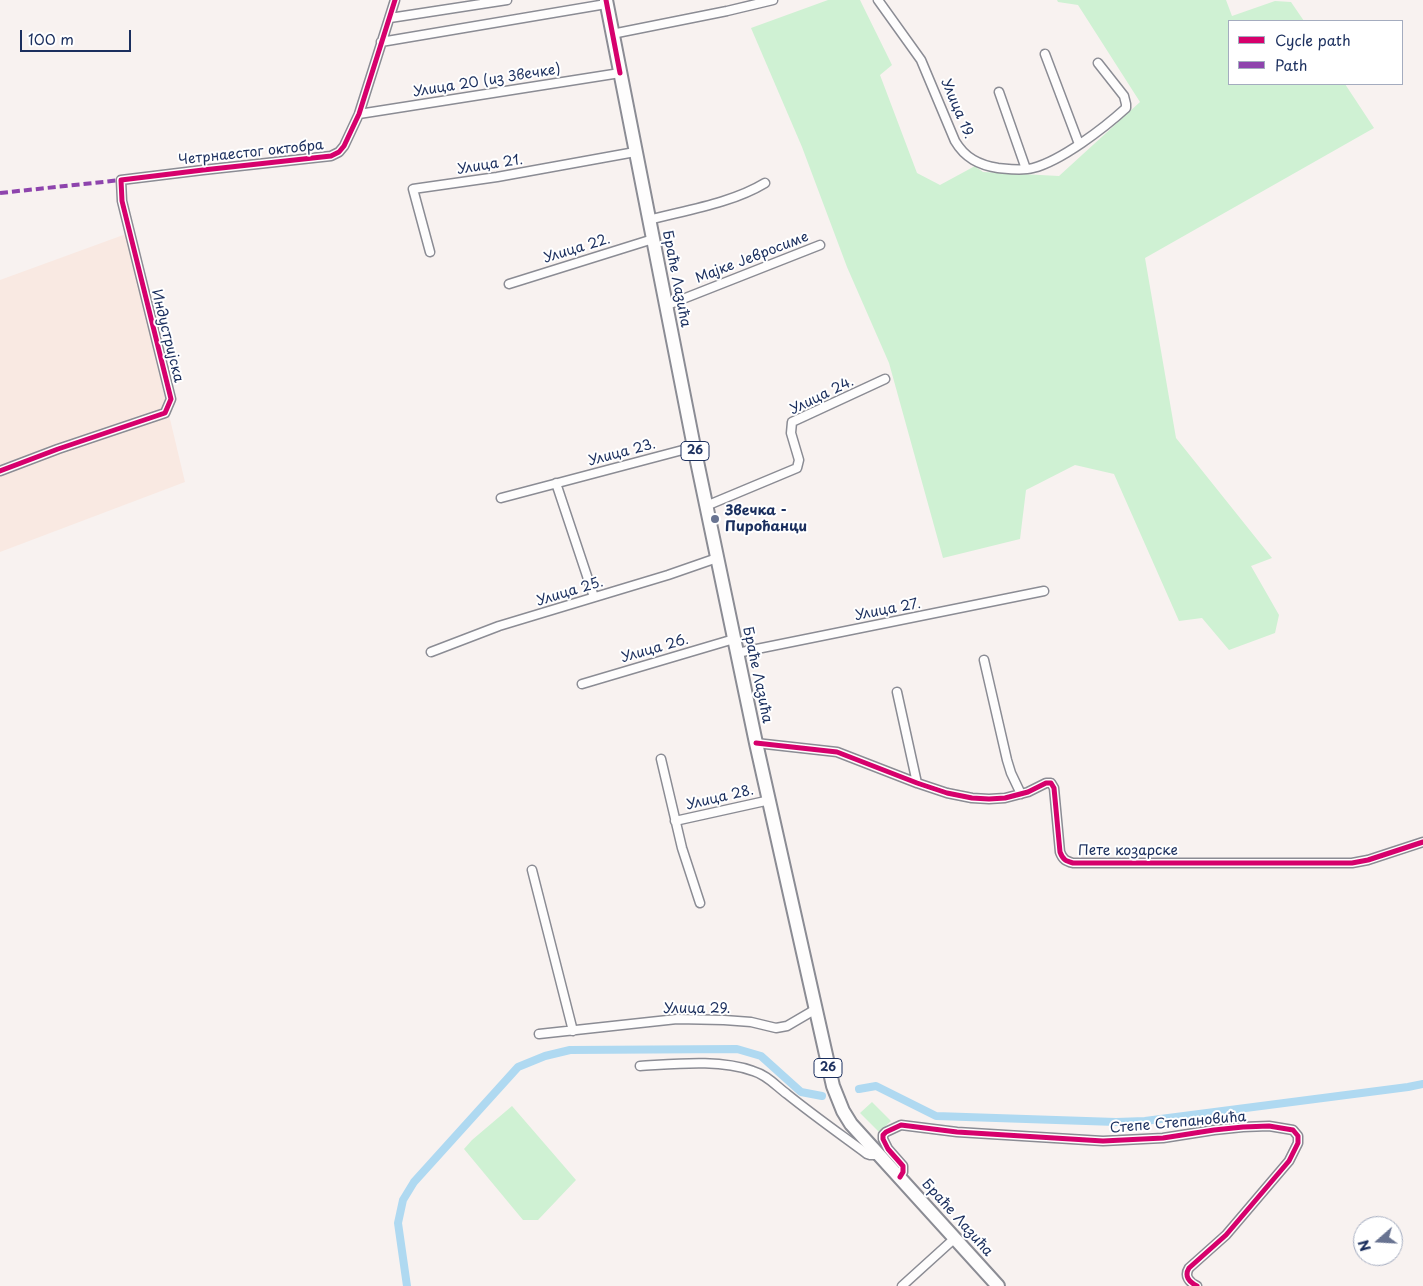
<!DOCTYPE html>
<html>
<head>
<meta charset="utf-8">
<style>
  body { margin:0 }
  #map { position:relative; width:1423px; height:1286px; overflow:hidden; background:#f8f2f0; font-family:"Playpen Sans",sans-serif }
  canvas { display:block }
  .legend { position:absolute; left:1228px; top:20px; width:175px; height:65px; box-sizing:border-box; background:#fff; border:1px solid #a4acbf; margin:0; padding:6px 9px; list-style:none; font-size:15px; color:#1b2f5e }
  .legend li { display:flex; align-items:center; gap:10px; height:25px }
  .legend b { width:25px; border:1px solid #a4acbf }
  .north { position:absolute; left:1353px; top:1216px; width:50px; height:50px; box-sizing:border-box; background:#fff; border:1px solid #a4acbf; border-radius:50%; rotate:251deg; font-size:14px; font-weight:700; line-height:20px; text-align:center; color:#1b2f5e }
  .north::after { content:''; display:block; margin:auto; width:18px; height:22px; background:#687391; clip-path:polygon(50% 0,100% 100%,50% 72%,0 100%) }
  .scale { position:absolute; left:20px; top:30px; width:111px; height:22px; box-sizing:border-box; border:2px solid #1b2f5e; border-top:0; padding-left:6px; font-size:15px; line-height:18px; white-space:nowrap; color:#1b2f5e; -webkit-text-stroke:4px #fff; paint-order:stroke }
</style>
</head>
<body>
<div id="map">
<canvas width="1423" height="1286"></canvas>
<ul class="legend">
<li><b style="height:6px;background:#d6006c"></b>Cycle path</li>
<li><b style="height:6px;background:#8e44ad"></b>Path</li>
</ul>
<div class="north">N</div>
<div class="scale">100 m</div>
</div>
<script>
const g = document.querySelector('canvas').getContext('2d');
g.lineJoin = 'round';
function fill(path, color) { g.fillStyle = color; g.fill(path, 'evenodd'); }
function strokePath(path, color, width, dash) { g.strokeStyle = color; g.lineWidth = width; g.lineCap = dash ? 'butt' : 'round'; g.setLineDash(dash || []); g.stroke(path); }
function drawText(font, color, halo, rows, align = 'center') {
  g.font = font + ' "Playpen Sans",sans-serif'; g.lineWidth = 4; g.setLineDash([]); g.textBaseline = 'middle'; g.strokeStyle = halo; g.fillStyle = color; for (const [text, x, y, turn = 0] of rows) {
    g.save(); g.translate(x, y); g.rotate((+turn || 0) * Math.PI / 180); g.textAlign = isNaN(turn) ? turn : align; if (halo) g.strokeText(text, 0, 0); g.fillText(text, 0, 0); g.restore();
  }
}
const built = new Path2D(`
  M126 234 185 482 0 552V280Z`);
const green = new Path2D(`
  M828 0H860L892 65 880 75 917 173 940 185 975 166 983 172 1059 176 1140 102 1078 5 1058 2 1057 0H1226L1232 16 1275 1 1291 2 1304 21H1229V84H1345L1374 128 1145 258 1176 438 1272 558 1251 566 1279 615 1275 633 1229 650 1202 618 1179 621 1114 474 1075 465 1026 490 1020 539 943 558 889 363 847 267 802 147 751 28Z
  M872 1102 891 1121 879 1132 860 1113Z
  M512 1106 576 1180 538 1220H523L464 1149 472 1140Z`);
const canal = new Path2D(`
  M859 1089 876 1086 936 1116 1116 1122 1145 1121 1408 1087 1423 1084
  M407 1286 398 1223 403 1200 414 1182 518 1067 545 1056 570 1050 737 1049 761 1056 801 1092 822 1096`);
const minor = new Path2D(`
  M878 0 921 60 955 141C965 158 979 165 998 168 1009 169 1022 171 1033 168 1061 161 1104 128 1126 108V104L1124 96 1098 63
  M390 18 507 0
  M612 34 727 11 773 0
  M381 42 606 4
  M1045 54 1079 144
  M999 92 1026 169
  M359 114 620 73
  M649 220C687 210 732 203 765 183
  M430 252 413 189 497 177 635 152
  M509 284 653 239
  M665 306 820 245
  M0 471 58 449 165 413 171 399 122 201 121 180 203 170 331 156 339 152 344 146 359 114 395 0
  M556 483 594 597
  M501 498 694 447
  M706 506 797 468 799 460 791 433 792 422 885 379
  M431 652 499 626 668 575 717 558
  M737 653 1044 591
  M984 660 1007 760 1011 773 1021 794
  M582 684 734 639
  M897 692 917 783
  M756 743 837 752 917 783 947 793 972 798 989 799 1005 798 1028 792 1046 783H1051L1054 788 1060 852C1063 860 1066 861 1073 863H1352L1368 860 1423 842
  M661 759 682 848 700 903
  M675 821 770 800
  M532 870 573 1031
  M539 1034 677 1019 724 1020 751 1022 776 1028 787 1026 816 1009
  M640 1066C676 1064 719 1059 753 1071 767 1075 776 1086 787 1094 813 1115 840 1134 867 1154L870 1155H879
  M900 1177 903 1172V1166L888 1149 883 1139V1135L886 1132 901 1125 957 1132 1103 1141 1163 1138 1214 1130 1243 1127 1269 1126 1293 1130 1298 1136V1143L1289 1161 1226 1235 1189 1268C1184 1276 1189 1282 1197 1286
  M902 1286 955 1238`);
const primary = new Path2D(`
  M606 0 694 447 756 743 833 1086 843 1111 851 1124 998 1286`);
const quiet = new Path2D(`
  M0 193 121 180`);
const cycleway = new Path2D(`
  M606 0 620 73
  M0 471 58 449 165 413 171 399 122 201 121 180 203 170 331 156 339 152 344 146 359 114 395 0
  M756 743 837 752 917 783 947 793 972 798 989 799 1005 798 1028 792 1046 783H1051L1054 788 1060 852C1063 860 1066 861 1073 863H1352L1368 860 1423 842
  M900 1177 903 1172V1166L888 1149 883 1139V1135L886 1132 901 1125 957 1132 1103 1141 1163 1138 1214 1130 1243 1127 1269 1126 1293 1130 1298 1136V1143L1289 1161 1226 1235 1189 1268C1184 1276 1189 1282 1197 1286`);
const markers = [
  [715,519,5,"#687391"]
];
const shields = [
  [695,451,28],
  [828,1068,28]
];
const shieldNames = [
  ["26",695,451],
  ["26",828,1068]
];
const streetNames = [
  ["Улица 20 (из Звечке)",487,81,-9],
  ["Улица 19.",957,109,67],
  ["Четрнаестог октобра",251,153,-6],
  ["Улица 21.",490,165,-9],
  ["Улица 22.",577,249,-17],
  ["Мајке Јевросиме",752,258,-21],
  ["Браће Лазића",676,279,79],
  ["Индустријска",167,336,76],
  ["Улица 24.",822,396,-26],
  ["Улица 23.",622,453,-15],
  ["Улица 25.",570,592,-17],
  ["Улица 27.",888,610,-11],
  ["Улица 26.",655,649,-16],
  ["Браће Лазића",757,675,78],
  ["Улица 28.",720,798,-13],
  ["Пете козарске",1128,851],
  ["Улица 29.",697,1009],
  ["Степе Степановића",1178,1123,-5],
  ["Браће Лазића",957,1218,48]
];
const poiNames = [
  ["Звечка -",725,511],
  ["Пироћанци",725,527]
];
fill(built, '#f9e9e2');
fill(green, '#cff1d3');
strokePath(canal, '#afd9f1', 8);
strokePath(minor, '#8b8c94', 11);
strokePath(primary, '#8b8c94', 16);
strokePath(minor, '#fefdfd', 8);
strokePath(primary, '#fefdfd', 12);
strokePath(quiet, '#8e44ad', 4, [8, 4]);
strokePath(cycleway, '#d6006c', 5);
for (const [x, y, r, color] of markers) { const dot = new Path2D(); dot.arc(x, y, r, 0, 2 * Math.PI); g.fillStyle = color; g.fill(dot); strokePath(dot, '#fff', 2); }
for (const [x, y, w] of shields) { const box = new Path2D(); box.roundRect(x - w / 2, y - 9.5, w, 19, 4); g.fillStyle = '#fff'; g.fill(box); strokePath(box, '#1b2f5e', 1); }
drawText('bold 12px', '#1b2f5e', null, shieldNames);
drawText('14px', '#1b2f5e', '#fff', streetNames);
drawText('bold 14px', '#1b2f5e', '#fff', poiNames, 'left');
</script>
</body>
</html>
